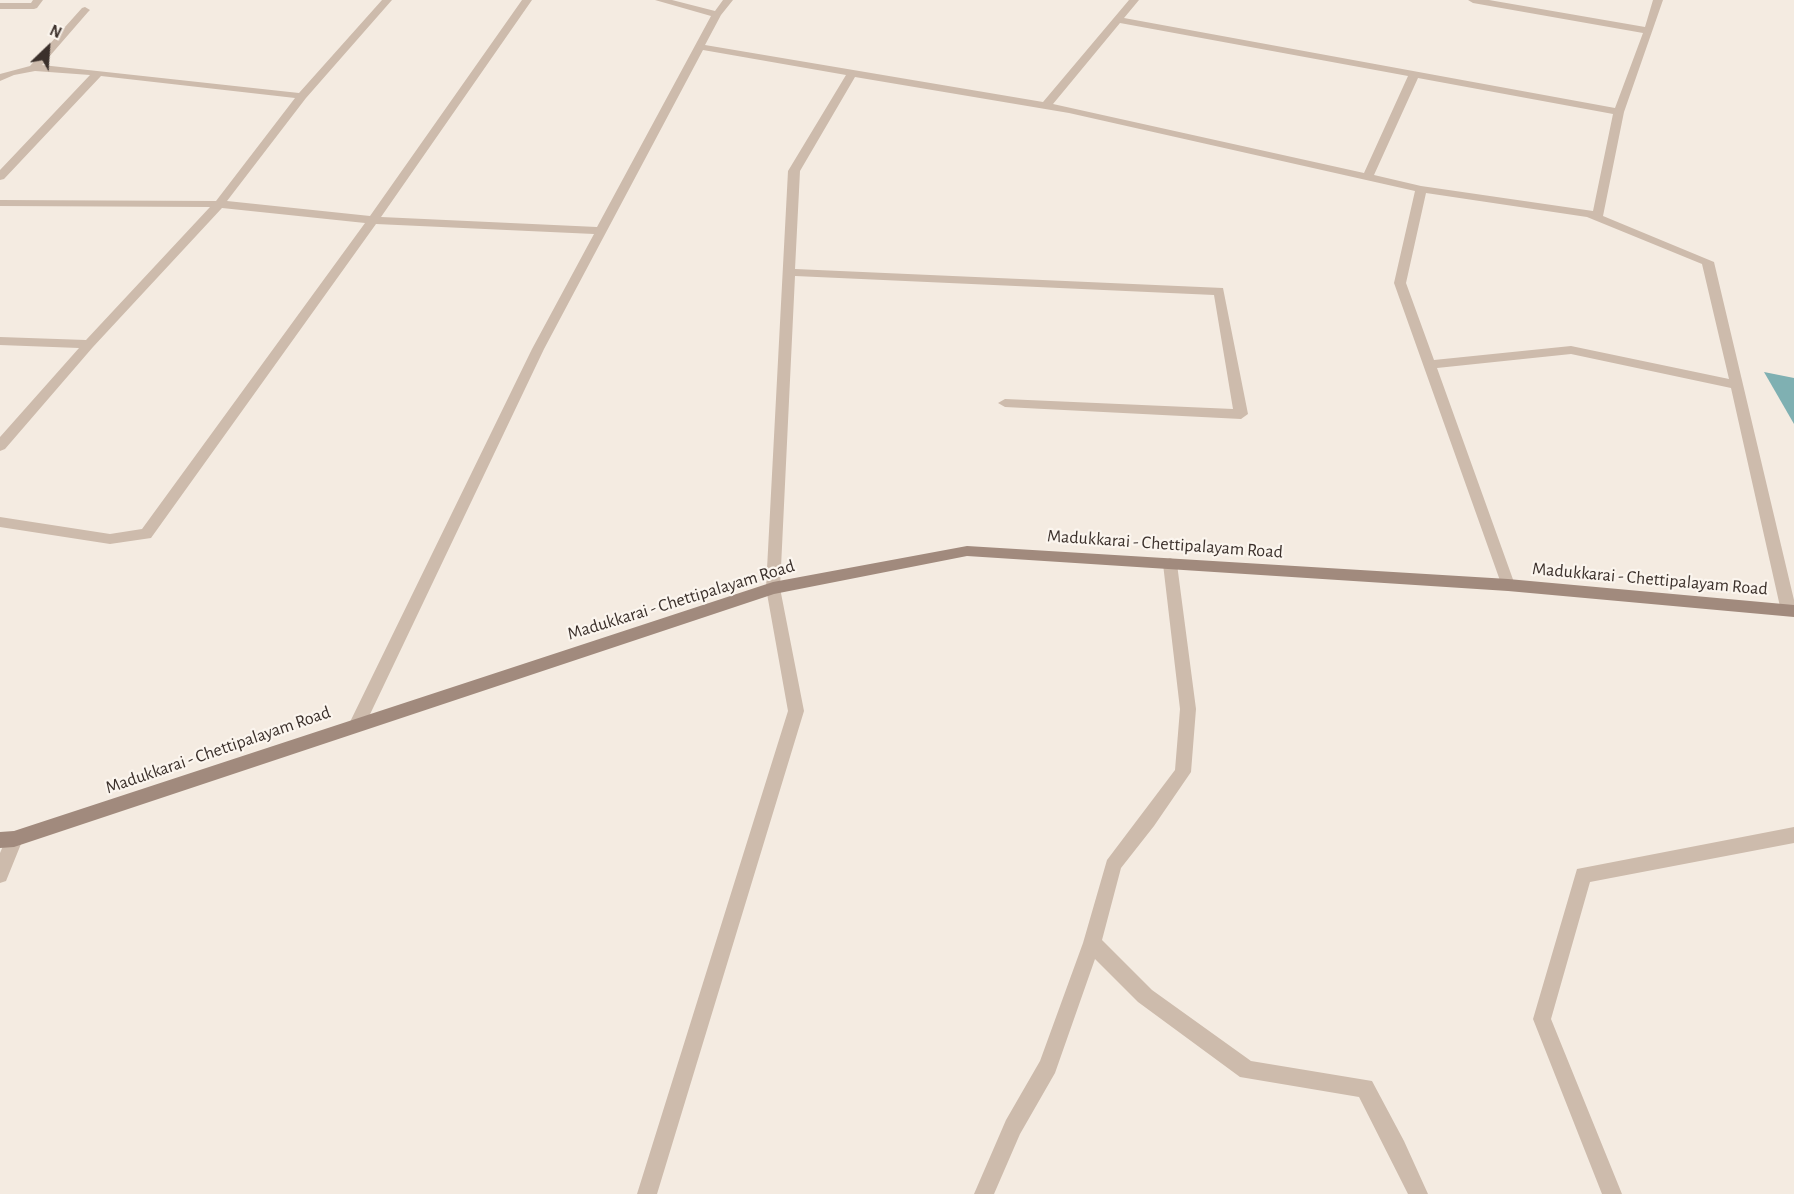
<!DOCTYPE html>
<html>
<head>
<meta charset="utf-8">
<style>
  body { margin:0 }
  #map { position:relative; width:1794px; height:1194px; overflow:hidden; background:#f4ebe1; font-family:"Alegreya Sans",sans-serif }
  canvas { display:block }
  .north { position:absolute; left:18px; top:18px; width:60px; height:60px; -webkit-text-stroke:4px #fbf5ee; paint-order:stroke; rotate:25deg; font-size:16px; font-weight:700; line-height:24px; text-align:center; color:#3b302b }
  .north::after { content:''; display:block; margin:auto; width:21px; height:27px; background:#3b302b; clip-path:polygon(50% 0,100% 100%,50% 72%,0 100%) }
</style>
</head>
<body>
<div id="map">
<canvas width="1794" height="1194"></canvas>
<div class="north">N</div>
</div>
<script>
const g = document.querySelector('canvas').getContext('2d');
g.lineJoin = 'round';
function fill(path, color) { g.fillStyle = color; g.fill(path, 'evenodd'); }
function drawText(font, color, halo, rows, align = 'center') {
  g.font = font + ' "Alegreya Sans",sans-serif'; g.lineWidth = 4.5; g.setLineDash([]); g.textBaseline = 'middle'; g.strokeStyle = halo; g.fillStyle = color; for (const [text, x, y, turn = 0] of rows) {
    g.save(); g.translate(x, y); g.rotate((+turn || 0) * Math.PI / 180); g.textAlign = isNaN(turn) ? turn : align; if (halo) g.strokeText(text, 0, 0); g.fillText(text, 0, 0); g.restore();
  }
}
const water = new Path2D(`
  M1764 372 1794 378V424Z`);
const street = new Path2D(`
  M33 0H43L37 8 34 9H0V3H31Z
  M382 0H392L306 98 227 201 370 216 522 0H532L381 217 597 227 711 16 655 0H672L715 11 723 0H733L721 15 705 45 1043 102 1129 0H1139L1124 18 1615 108 1643 33 1473 3 1468 0H1489L1645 27 1653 0H1663L1624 112 1603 216 1714 262 1794 600V615H1784L1781 611 1731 388 1571 354 1437 368 1515 585 1513 589H1503L1394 283 1415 191 1069 113 855 77 800 171 795 269 1223 288 1248 414 1241 419 1005 407 998 403 1005 399 1233 409 1214 295 795 276 780 588 804 711 657 1194H637L788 711 766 588 788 171 846 75 703 50 544 349 363 729 357 731 351 729 349 724 532 349 594 234 376 224 151 538 110 544 0 527V517L110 534 142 529 365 223 222 208 93 347 5 449 0 451V437L79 348 0 345V337L86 340 210 207 0 206V200L216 201 295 98 101 76 4 179 0 180V170L90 75 35 71 14 75 0 81V74L30 66 82 8 85 7 90 10 88 12 42 65 299 93ZM1120 23 1408 76 1364 173 1053 104ZM1418 78 1613 114 1593 211 1421 186 1374 175ZM1426 193 1587 217 1702 264 1729 379 1571 346 1434 360 1406 283Z
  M1170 558 1175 560 1177 564 1196 709 1191 772 1154 826 1121 868 1102 940 1152 990 1251 1061 1372 1081 1404 1141 1428 1194H1408L1359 1097 1240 1077 1138 1002 1095 959 1055 1073 1020 1134 994 1194H974L1006 1120 1040 1061 1083 943 1107 860 1175 770 1180 709 1163 564 1165 560Z
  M1794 827V843L1590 882 1551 1019 1622 1194H1602L1533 1019 1577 869Z
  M14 831 20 834 23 839 6 881 0 883V853L8 834Z`);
const secondary = new Path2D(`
  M967 546 1508 579 1794 605V617L1508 591 967 556 774 594 14 847 0 848V832L14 831 773 582Z`);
const streetNames = [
  ["Madukkarai - Chettipalayam Road",1165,544,4],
  ["Madukkarai - Chettipalayam Road",1650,579,5],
  ["Madukkarai - Chettipalayam Road",681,600,-17],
  ["Madukkarai - Chettipalayam Road",218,750,-19]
];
fill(water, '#7fb0b2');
fill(street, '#cdbbac');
fill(secondary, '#a18a7d');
drawText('18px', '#3b302b', '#fbf5ee', streetNames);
</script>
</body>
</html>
